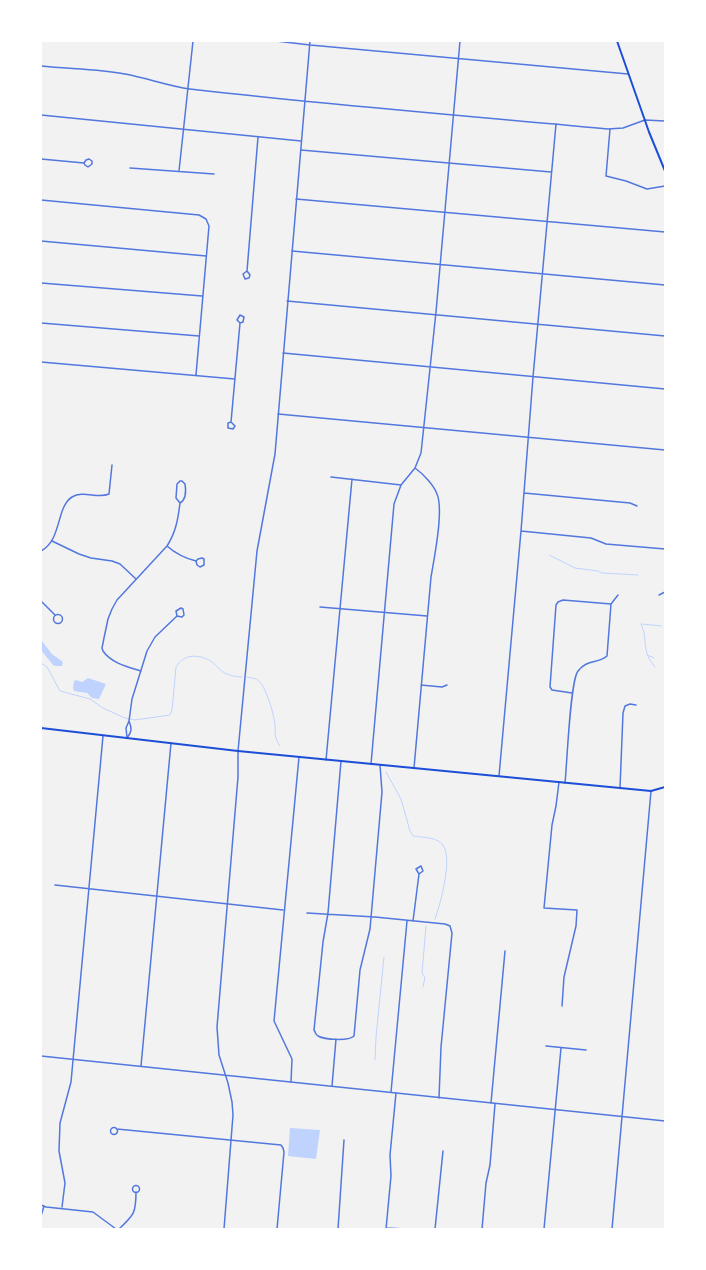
<!DOCTYPE html>
<html>
<head>
<meta charset="utf-8">
<style>
  body { margin:0 }
  #map { position:relative; width:706px; height:1270px; overflow:hidden; background:#f2f2f2; font-family:Overpass,sans-serif }
  canvas { display:block }
  .frame { position:absolute; inset:0; border:42px solid #fff; pointer-events:none }
</style>
</head>
<body>
<div id="map">
<canvas width="706" height="1270"></canvas>
<div class="frame"></div>
</div>
<script>
const g = document.querySelector('canvas').getContext('2d');
g.lineJoin = 'round';
function fill(path, color) { g.fillStyle = color; g.fill(path, 'evenodd'); }
function strokePath(path, color, width, dash) { g.strokeStyle = color; g.lineWidth = width; g.lineCap = dash ? 'butt' : 'round'; g.setLineDash(dash || []); g.stroke(path); }
const water = new Path2D(`
  M41 640 52 654 63 662 62 666H56L53 665 41 650Z
  M88 678 106 684 99 699 92 698 87 693 74 691 73 688 74 681 76 680 82 682Z
  M290 1128 320 1130 316 1159 288 1156Z`);
const stream = new Path2D(`
  M549 555 575 568 598 571 602 573 638 575
  M641 624C649 641 640 650 655 667
  M642 624 661 626
  M647 655 654 658
  M41 663 47 667 60 691 90 699 103 708 125 718 135 720 170 715 172 710 176 667C184 653 200 654 212 662 217 666 221 672 227 674 231 676 238 677 242 677
  M247 677C251 678 256 678 259 681 265 686 273 711 274 719 277 731 272 735 280 746
  M386 772 401 799 410 831 413 836C423 838 434 836 442 844 454 856 440 905 435 919
  M423 987 425 977 422 973 426 926
  M375 1060 376 1037 384 957`);
const minor = new Path2D(`
  M276 41 310 45 628 74
  M41 115 301 141
  M610 129 606 176 626 181 647 189 665 186
  M301 150 551 172
  M41 159 84 163 85 165 88 167 92 164V161L89 159 86 160 84 163
  M130 168 214 174
  M179 171 193 41
  M296 199 665 232
  M41 200 199 215 206 219 209 226 196 375
  M41 241 206 256
  M292 251 665 285
  M247 271 243 274 245 279 249 278 250 275 247 271 258 137
  M41 283 202 296
  M287 301 665 336
  M41 323 199 336
  M283 353 665 389
  M41 362 235 379
  M278 414 665 450
  M231 422 235 426 233 429 228 428V423L231 422 240 323 243 322 244 317 240 315 237 320 240 323
  M331 477 401 485
  M524 493 630 503 637 506
  M521 531 591 538 606 544 665 549
  M52 541 79 554 91 558 112 561 120 564 136 579
  M167 546C176 554 184 558 196 561L197 565 200 567 204 565V559L202 558 198 559 196 561
  M41 551C62 540 56 507 72 497 83 490 98 499 109 494L112 465
  M659 595 665 592
  M41 601 55 615
  M320 607 427 616
  M53.5 619a4.5 4.5 0 1 1 9 0a4.5 4.5 0 1 1-9 0Z
  M141 671C128 667 111 663 103 651L102 648 104 638 108 619 112 609 117 600 167 546C176 532 178 519 180 503 187 499 186 490 185 484L182 481H180L177 484 176 498 180 503
  M421 685 442 687 447 685
  M572 693 552 690 550 687 556 605 558 602 563 600 611 604
  M127 738 126 728 129 721 132 699 147 651 155 637 177 616 182 617 184 615 183 609 181 608 176 611 177 616
  M127 738C132 732 132 728 129 721
  M326 760 352 479
  M341 761 328 913 323 942 314 1030C316 1033 315 1034 318 1036 325 1040 349 1041 354 1036L360 970 370 929 382 792 380 765
  M371 764 394 504 401 485 415 468 421 453 436 312 460 41
  M414 768 431 577C434 559 444 510 437 494 434 485 422 473 415 468
  M499 776 521 531 533 377 556 124
  M559 782 556 806 552 825 544 908 577 910 576 926 564 977 562 1006
  M565 783C567 765 570 681 578 671 587 659 598 664 607 656L611 604 618 595
  M620 788 623 713 625 706 630 704 636 705
  M55 885 283 910
  M307 913 375 917 445 924 450 926 452 933 441 1047 439 1098
  M413 921 419 874 416 869 421 866 423 871 419 874
  M546 1046 586 1050
  M141 1066 171 743
  M291 1082 292 1059 274 1021 299 757
  M332 1086 336 1039
  M391 1092 407 921
  M491 1103 505 951
  M110.5 1131a3.5 3.5 0 1 1 7 0a3.5 3.5 0 1 1-7 0Z
  M117 1129 281 1145 283 1148 284 1152 277 1229
  M132.5 1189a3.5 3.5 0 1 1 7 0a3.5 3.5 0 1 1-7 0Z
  M41 1205 46 1207 93 1212 116 1229
  M62 1207 65 1183 59 1151 60 1123 71 1082 103 736
  M41 1216 44 1206
  M386 1228 406 1229
  M119 1229C134 1215 136 1213 136 1192
  M338 1229 344 1140
  M386 1229 391 1176 390 1155 396 1093
  M435 1229 443 1151
  M482 1229 486 1183 490 1165 495 1104
  M544 1229 561 1048
  M612 1229 651 791`);
const tertiary = new Path2D(`
  M41 66C69 69 98 69 125 74 147 78 168 86 190 89 329 105 469 116 608 129L623 128 645 120 665 121
  M41 1056 665 1121
  M224 1229 233 1115 232 1102 228 1083 219 1055 217 1027 238 777V751L257 551 275 454 310 41`);
const secondary = new Path2D(`
  M41 728 238 751 651 791 665 787`);
const primary = new Path2D(`
  M617 41 649 132 665 171`);
fill(water, '#bfd3fe');
strokePath(stream, '#bfd3fe', 1);
strokePath(minor, '#5277de', 1.5);
strokePath(tertiary, '#5277de', 1.5);
strokePath(secondary, '#1d4ed8', 2);
strokePath(primary, '#1d4ed8', 2);
</script>
</body>
</html>
